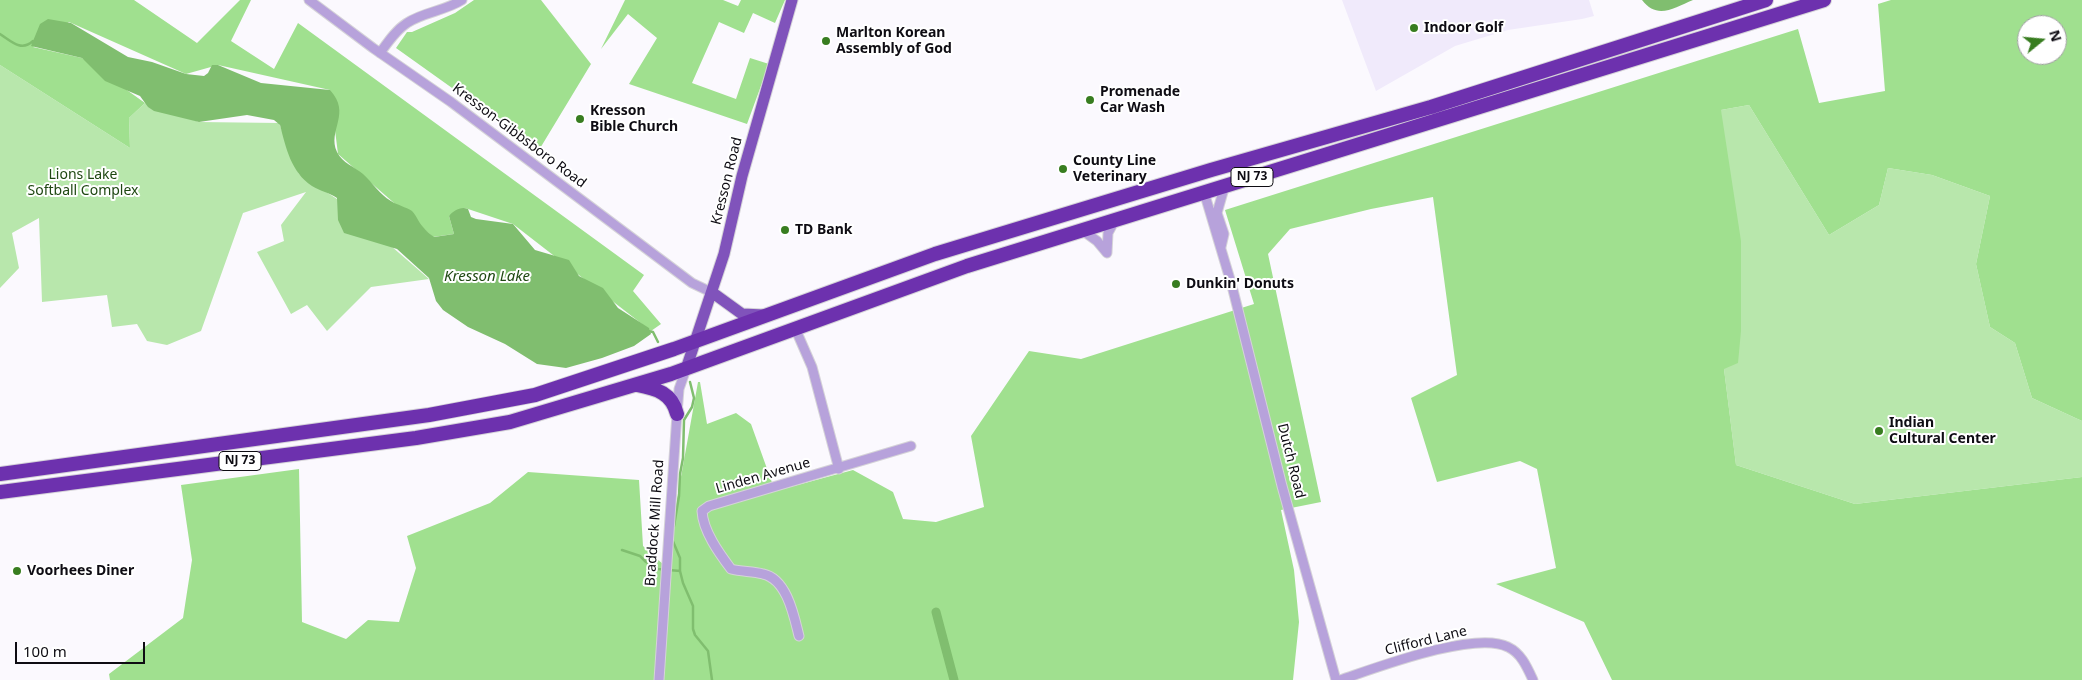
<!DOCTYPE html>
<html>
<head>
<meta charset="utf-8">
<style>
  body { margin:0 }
  #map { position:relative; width:2082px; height:680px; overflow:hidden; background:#fbf9fe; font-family:"Noto Sans",sans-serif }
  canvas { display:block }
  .north { position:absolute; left:2017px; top:15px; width:50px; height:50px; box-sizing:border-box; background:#fff; border:1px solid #9f9ea1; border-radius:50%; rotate:73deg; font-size:14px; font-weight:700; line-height:20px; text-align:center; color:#0e0c13 }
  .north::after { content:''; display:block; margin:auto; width:18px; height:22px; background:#387d20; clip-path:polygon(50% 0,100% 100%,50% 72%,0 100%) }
  .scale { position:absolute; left:15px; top:642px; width:130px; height:22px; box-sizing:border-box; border:2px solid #0e0c13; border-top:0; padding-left:6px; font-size:15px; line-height:18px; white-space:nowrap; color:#0e0c13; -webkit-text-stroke:4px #fff; paint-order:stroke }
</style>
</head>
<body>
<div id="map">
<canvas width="2082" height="680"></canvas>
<div class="north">N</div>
<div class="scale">100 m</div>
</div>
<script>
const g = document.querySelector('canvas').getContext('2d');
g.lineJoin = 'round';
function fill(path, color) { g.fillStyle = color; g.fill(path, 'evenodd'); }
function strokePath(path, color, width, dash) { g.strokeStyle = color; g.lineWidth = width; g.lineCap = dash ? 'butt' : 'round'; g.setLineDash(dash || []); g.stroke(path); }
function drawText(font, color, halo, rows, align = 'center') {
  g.font = font + ' "Noto Sans",sans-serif'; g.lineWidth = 4; g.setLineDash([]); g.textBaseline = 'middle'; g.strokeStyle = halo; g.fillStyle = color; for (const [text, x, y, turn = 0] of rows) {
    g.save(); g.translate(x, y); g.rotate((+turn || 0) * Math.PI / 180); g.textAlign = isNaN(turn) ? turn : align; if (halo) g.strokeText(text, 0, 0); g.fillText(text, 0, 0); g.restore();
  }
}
const built = new Path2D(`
  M1342 0H1589L1594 16 1582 19 1508 30 1455 46 1376 91Z`);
const green = new Path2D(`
  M0 65 130 148 129 118 145 103 199 122 279 123 299 174 337 199 429 279 371 287 327 331 307 305 291 314 257 252 284 241 281 225 306 192 243 213 201 331 167 345 147 341 137 324 112 327 107 295 42 302 39 218 12 233 19 268 0 288Z
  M1749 105 1829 235 1879 205 1888 168 1932 175 1990 196 1976 264 1990 327 2015 343 2032 398 2082 421V477L1855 504 1736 465 1724 369 1721 110Z`);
const forest = new Path2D(`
  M0 0H134L197 43 240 0H251L231 41 274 69 298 23 644 275 633 291 661 324 651 331 513 224 465 208 449 216 454 234 433 237 338 154 330 90 218 65 186 74 69 22 33 47 82 58 145 103 129 118 130 148 0 65Z
  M474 0H541L591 64 539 150 396 48 407 32H412L455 13Z
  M625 0H723L738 6 741 0H785L775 23 753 13 744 33 719 22 692 83 736 99 750 58 769 64 747 124 629 84 657 38 628 14 601 49Z
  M1891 0H2082V421L2032 398 2015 343 1990 327 1976 264 1990 196 1932 175 1888 168 1879 205 1829 235 1749 105 1721 110 1741 241V331L1738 363 1724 369 1736 465 1855 504 2082 477V680H1612L1584 622 1496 584 1556 568 1537 469 1520 461 1437 482 1411 398 1457 375 1433 197 1371 209 1290 229 1268 254 1321 502 1281 510 1294 570 1299 622 1293 680H110L109 674 183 618 192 560 181 485 299 469 302 622 346 639 368 620 399 622 416 568 407 536 490 503 528 472 639 480 643 546 665 566 698 382H700L707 424 736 413 751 424 775 491 853 470 893 492 903 519 936 522 984 507 971 436 1029 351 1081 359 1254 304 1225 210 1798 29 1819 103 1885 91 1878 4ZM2027 25H2057V55H2027Z`);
const water = new Path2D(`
  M1642 0H1693C1674 8 1657 20 1642 0Z
  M48 19 71 23 128 57 152 62 186 74 204 76 208 73 212 65H218L261 83 330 90C352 114 327 130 337 152 342 163 355 167 363 174 373 183 379 194 391 201 397 205 406 207 412 211 417 216 418 222 423 227 426 231 430 234 434 237L454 234 449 216C453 211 461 206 468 209L471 217 476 219 513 224 535 250 569 260 579 276 603 288 618 308 649 328 651 334 634 346 602 358 566 368 537 364 505 344 468 327 443 310 436 301 429 278 397 249 344 233 338 220 337 198C330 193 320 191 312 186 291 172 286 148 280 125L274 120 247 115 199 122 154 111 148 107 140 96 105 81 82 58 31 46 40 24Z`);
const stream = new Path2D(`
  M0 34C11 41 21 52 33 41
  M648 331 653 332 658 342
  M674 526 679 496 680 474 683 458 684 420 692 407 694 398 690 382
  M672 539 680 558V571L683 583 693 606V629L695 635 708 651 712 680
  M622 550 640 556 646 562 658 569 680 571`);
const canal = new Path2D(`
  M936 612 954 680`);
const minor = new Path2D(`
  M309 0 373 48 451 102 692 283 713 293
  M380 53C388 42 396 30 407 23 423 12 445 11 462 0
  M1204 192 1232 286 1282 486 1336 680
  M1082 230 1097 241 1107 253 1108 233 1115 220
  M1221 247 1224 234 1217 213 1225 185
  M795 328 812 367 839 469
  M799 636C794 616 787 579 763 574 752 571 742 572 731 569 719 553 703 531 702 511L709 506 911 446
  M659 680 677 414 679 389 686 369
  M1340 680C1376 668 1475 630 1508 647 1521 653 1527 667 1533 680`);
const major = new Path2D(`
  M713 293 742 314 764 315
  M686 369 724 254 742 176 792 0`);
const highway = new Path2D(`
  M637 385C657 389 672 393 677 414
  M0 474 429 415 535 395 674 349 935 254 1211 170 1431 107 1766 0
  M0 492 416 438 510 422 671 374 967 266 1824 0`);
const markers = [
  [1414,28,5,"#387d20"],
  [826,41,5,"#387d20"],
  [1090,100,5,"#387d20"],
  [580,119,5,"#387d20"],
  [1063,169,5,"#387d20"],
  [785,230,5,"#387d20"],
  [1176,284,5,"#387d20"],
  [1879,431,5,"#387d20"],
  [17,571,5,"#387d20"]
];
const shields = [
  [1252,177,42],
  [240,461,42]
];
const shieldNames = [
  ["NJ 73",1252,177],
  ["NJ 73",240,461]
];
const poiNames = [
  ["Indoor Golf",1424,28],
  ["Marlton Korean",836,33],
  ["Assembly of God",836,49],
  ["Promenade",1100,92],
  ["Car Wash",1100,108],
  ["Kresson",590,111],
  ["Bible Church",590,127],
  ["County Line",1073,161],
  ["Veterinary",1073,177],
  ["TD Bank",795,230],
  ["Dunkin' Donuts",1186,284],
  ["Indian",1889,423],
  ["Cultural Center",1889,439],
  ["Voorhees Diner",27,571]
];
const streetNames = [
  ["Kresson-Gibbsboro Road",519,136,37],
  ["Kresson Road",727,181,-76],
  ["Dutch Road",1291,461,76],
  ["Linden Avenue",763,476,-16],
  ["Braddock Mill Road",655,523,-86],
  ["Clifford Lane",1426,641,-14]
];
const parkNames = [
  ["Lions Lake",83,175],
  ["Softball Complex",83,191]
];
const waterNames = [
  ["Kresson Lake",487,277]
];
fill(built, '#f0eafb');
fill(green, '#b8e7ac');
fill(forest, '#a0e08f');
fill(water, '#80be6f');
strokePath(stream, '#80be6f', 2.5);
strokePath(canal, '#80be6f', 9);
strokePath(minor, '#d5d3d8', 11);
strokePath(major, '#d5d3d8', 13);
strokePath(highway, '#d5d3d8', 16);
strokePath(minor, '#b7a2db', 9);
strokePath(major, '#8053bb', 11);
strokePath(highway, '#6d31ae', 14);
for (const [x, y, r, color] of markers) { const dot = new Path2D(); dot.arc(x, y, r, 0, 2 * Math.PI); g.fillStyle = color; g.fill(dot); strokePath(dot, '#fff', 2); }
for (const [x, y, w] of shields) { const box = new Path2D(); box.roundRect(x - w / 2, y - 9.5, w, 19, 4); g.fillStyle = '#fff'; g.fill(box); strokePath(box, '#0e0c13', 1); }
drawText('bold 12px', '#0e0c13', null, shieldNames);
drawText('bold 14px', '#0e0c13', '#fff', poiNames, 'left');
drawText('14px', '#0e0c13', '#fff', streetNames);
drawText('14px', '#1e4711', '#fff', parkNames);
drawText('italic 15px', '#1f4812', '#fff', waterNames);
</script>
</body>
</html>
